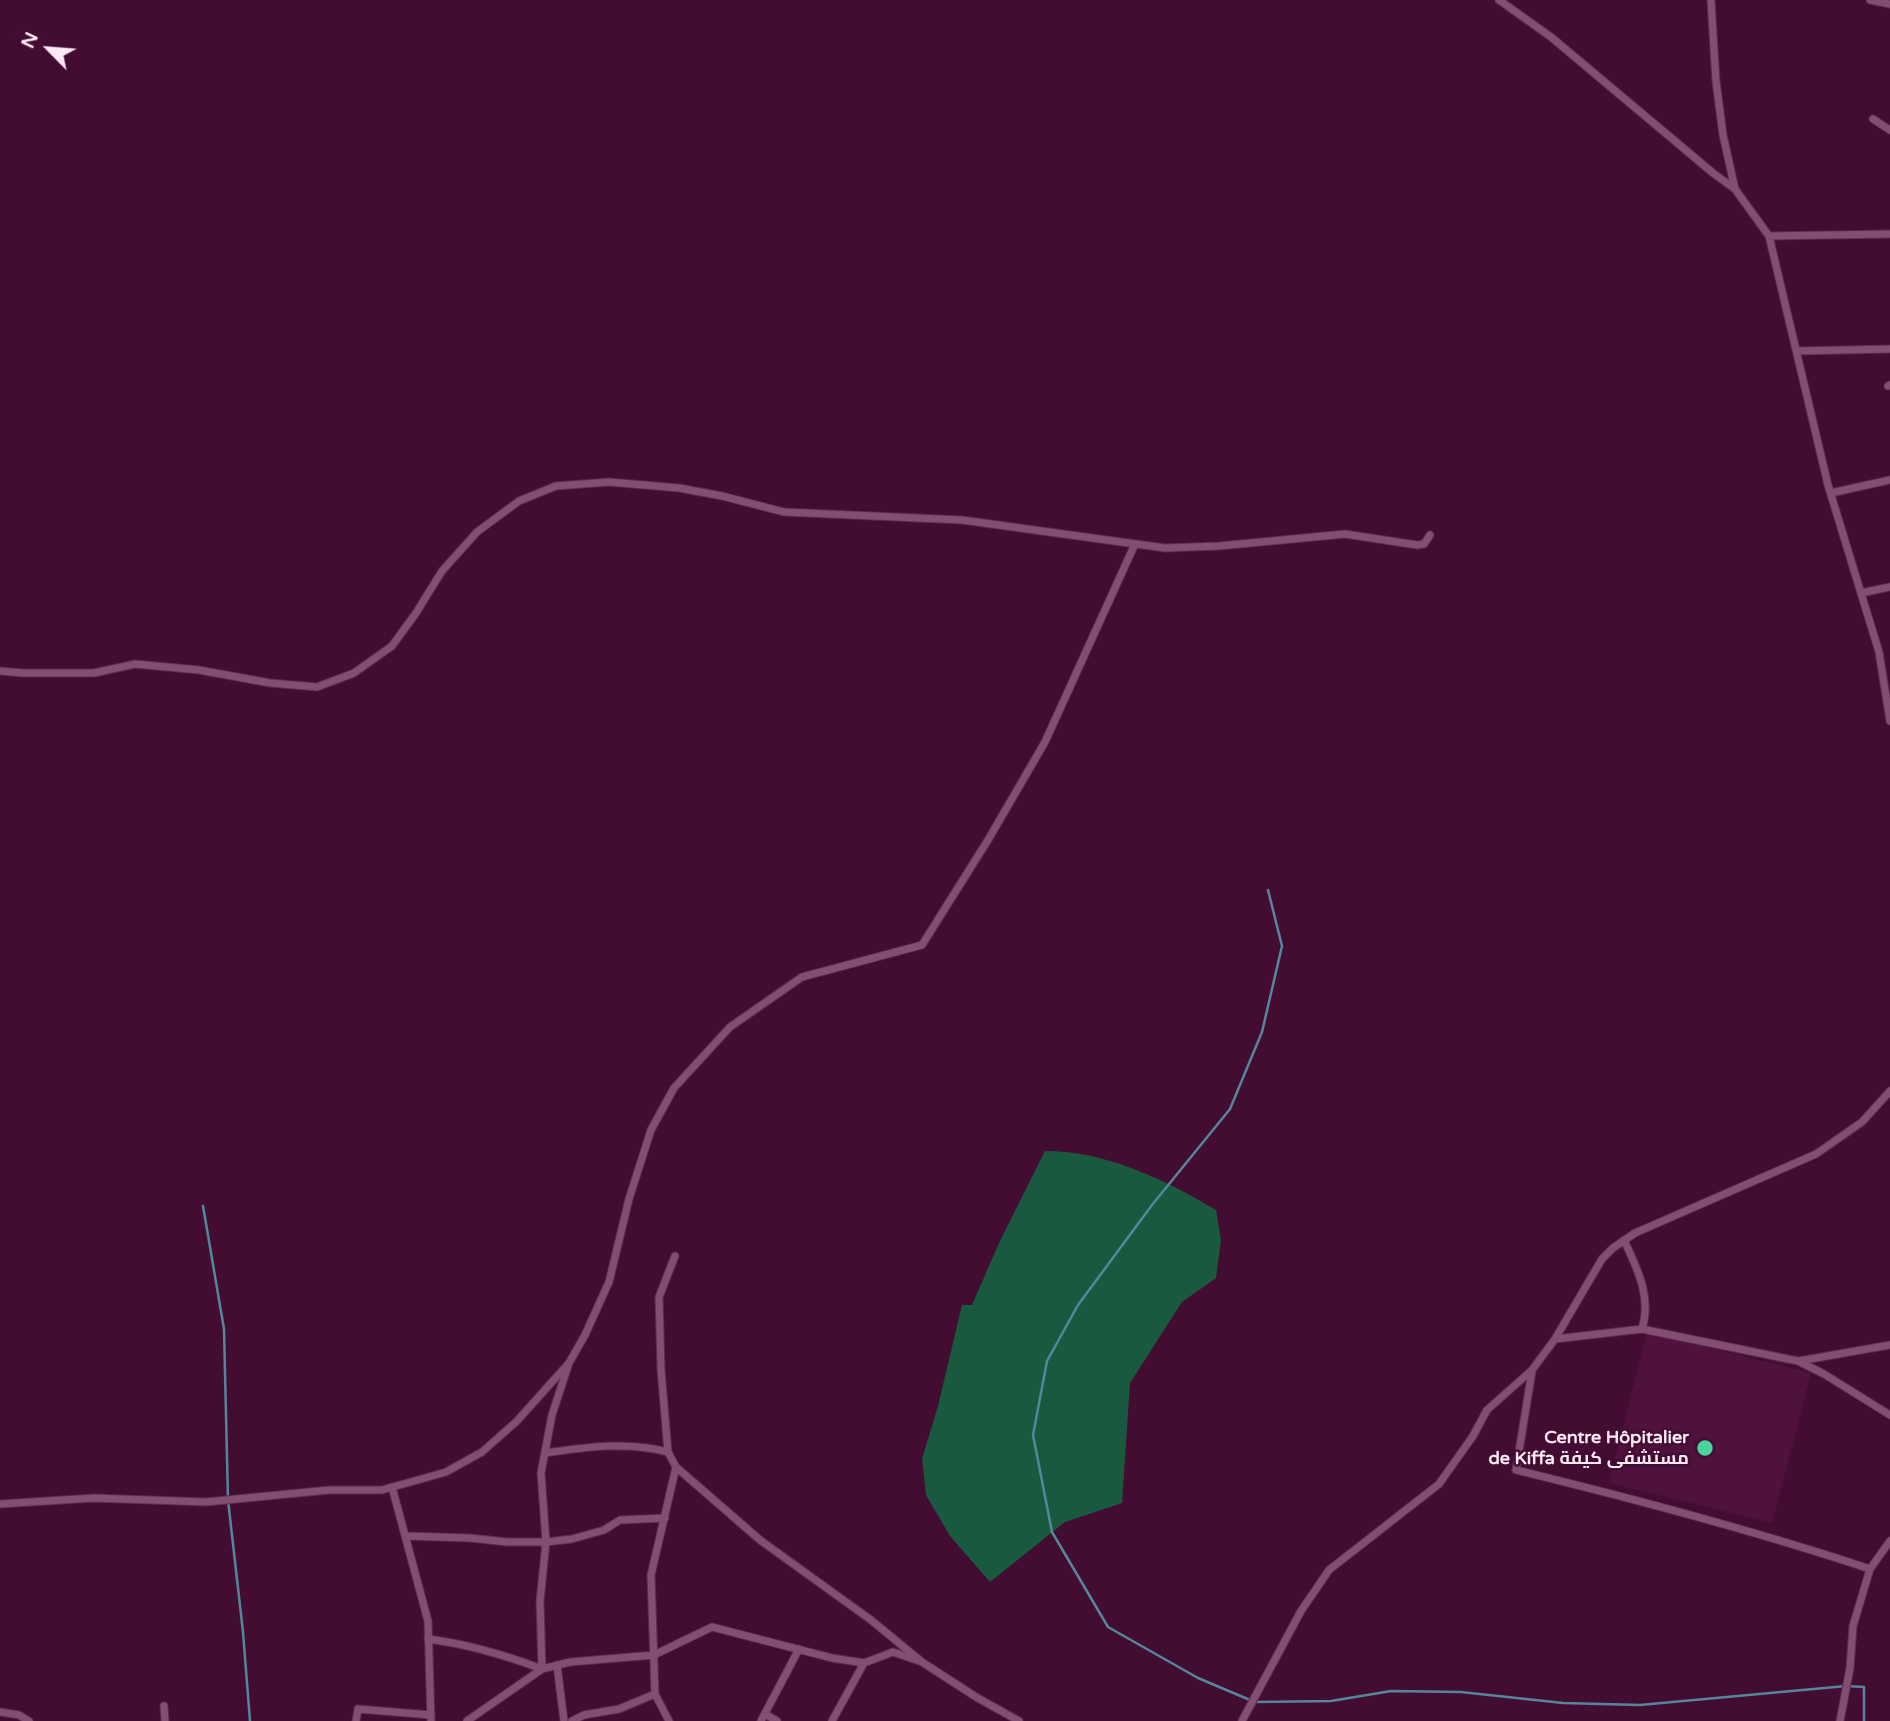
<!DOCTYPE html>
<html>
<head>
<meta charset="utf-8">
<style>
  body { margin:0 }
  #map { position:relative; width:1890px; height:1721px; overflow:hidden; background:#430d32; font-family:"Varela Round",sans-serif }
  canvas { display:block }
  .north { position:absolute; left:14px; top:14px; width:70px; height:70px; -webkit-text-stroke:5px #430d32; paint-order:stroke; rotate:295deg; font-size:19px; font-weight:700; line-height:28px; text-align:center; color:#fee9f5 }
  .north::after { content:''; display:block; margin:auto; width:24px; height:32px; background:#fee9f5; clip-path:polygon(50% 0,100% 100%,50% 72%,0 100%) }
</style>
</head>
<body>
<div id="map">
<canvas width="1890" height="1721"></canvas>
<div class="north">N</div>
</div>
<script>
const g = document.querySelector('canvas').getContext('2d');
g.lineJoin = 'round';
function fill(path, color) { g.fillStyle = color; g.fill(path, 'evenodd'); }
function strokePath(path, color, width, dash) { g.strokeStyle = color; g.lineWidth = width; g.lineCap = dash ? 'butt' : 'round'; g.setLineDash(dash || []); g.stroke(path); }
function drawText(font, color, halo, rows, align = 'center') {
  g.font = font + ' "Varela Round",Cairo,sans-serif'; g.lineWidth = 5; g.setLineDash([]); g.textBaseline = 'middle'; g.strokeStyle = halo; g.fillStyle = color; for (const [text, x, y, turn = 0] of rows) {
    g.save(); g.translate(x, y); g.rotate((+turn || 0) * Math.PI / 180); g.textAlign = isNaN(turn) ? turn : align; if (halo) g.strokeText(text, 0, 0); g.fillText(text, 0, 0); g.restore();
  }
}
const built = new Path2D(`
  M1647 1332 1811 1373 1772 1523 1609 1483Z`);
const forest = new Path2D(`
  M1045 1151C1106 1151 1164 1179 1216 1210L1221 1240 1216 1278 1182 1302 1130 1383 1122 1503 1065 1522 990 1582 950 1536 926 1495 922 1459 938 1406 962 1305H972L999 1243Z`);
const stream = new Path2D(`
  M203 1206 224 1329 228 1500 243 1632 250 1721
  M1250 1700 1198 1678 1108 1627 1052 1532 1033 1435 1047 1361 1078 1305 1152 1205 1230 1109 1262 1032 1282 946 1268 890
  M1256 1702 1331 1701 1391 1691 1461 1692 1563 1703 1640 1705 1846 1686 1864 1687V1721`);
const minor = new Path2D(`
  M1499 0 1551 37 1713 173 1735 189
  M1711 0 1716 81 1723 135 1735 189 1769 236 1828 485 1879 652 1890 721
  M1870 0 1890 4
  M1873 119 1890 130
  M1769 236 1890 234
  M1797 351 1890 349
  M1888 386 1890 385
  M1831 493 1890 480
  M1861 593 1890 587
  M0 671 23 673H94L135 664 199 670 270 683 317 687 354 673 392 646 416 613 442 571 477 532 519 501 556 486 609 482 679 488 722 496 784 512 962 520 1165 548 1219 546 1345 534 1417 545 1424 544 1430 535
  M1624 1240C1637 1268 1652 1297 1642 1329
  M1555 1339 1642 1329 1798 1361 1824 1374 1890 1415
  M1799 1361 1890 1345
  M1532 1371 1516 1470C1635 1499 1753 1530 1870 1569
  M545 1453C586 1447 627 1441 668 1452
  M676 1467 760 1540 871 1620 922 1662 976 1697 1019 1721
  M392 1487 428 1621 431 1721
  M0 1504 94 1498 206 1502 329 1490H382L446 1472 482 1452 517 1421 569 1363 585 1335 609 1282 629 1199 651 1130 674 1088 730 1027 802 977 922 945 988 840 1045 742 1135 544
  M406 1536 470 1538 507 1542H546L572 1539 604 1530 620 1520 665 1518
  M428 1639C467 1644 505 1655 542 1669L540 1601 546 1542 541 1473 552 1415 569 1363
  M557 1665 564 1721
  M164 1706 165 1721
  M0 1712 19 1715 29 1721
  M765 1714 777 1721
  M356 1721 358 1709 431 1715
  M467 1721 542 1669 570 1662 654 1655 712 1627 832 1658 864 1663 893 1652 922 1662
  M572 1721 584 1715 619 1709 655 1694
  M669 1721 655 1694 651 1575 676 1467 668 1452 661 1370 659 1297 675 1256
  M761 1721 799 1649
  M832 1721 864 1663
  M1242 1721 1301 1611 1329 1570 1439 1484 1473 1436 1487 1410 1532 1370 1555 1339 1602 1259 1613 1248 1635 1233 1816 1154 1862 1122 1890 1091
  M1840 1721 1850 1668 1853 1626 1870 1569 1890 1541`);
const markers = [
  [1705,1448,9,"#4ad49c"]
];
const poiNames = [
  ["Centre Hôpitalier",1689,1438],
  ["de Kiffa مستشفى كيفة",1689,1459]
];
fill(built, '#4f123d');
fill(forest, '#19593f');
strokePath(stream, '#558699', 2.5);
strokePath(minor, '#5d2c4d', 9);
strokePath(minor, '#834e6f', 7);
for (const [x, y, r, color] of markers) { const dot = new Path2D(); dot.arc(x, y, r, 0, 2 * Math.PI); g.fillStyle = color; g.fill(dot); strokePath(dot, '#430d32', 2.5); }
drawText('bold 18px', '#fee9f5', '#430d32', poiNames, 'right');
</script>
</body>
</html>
